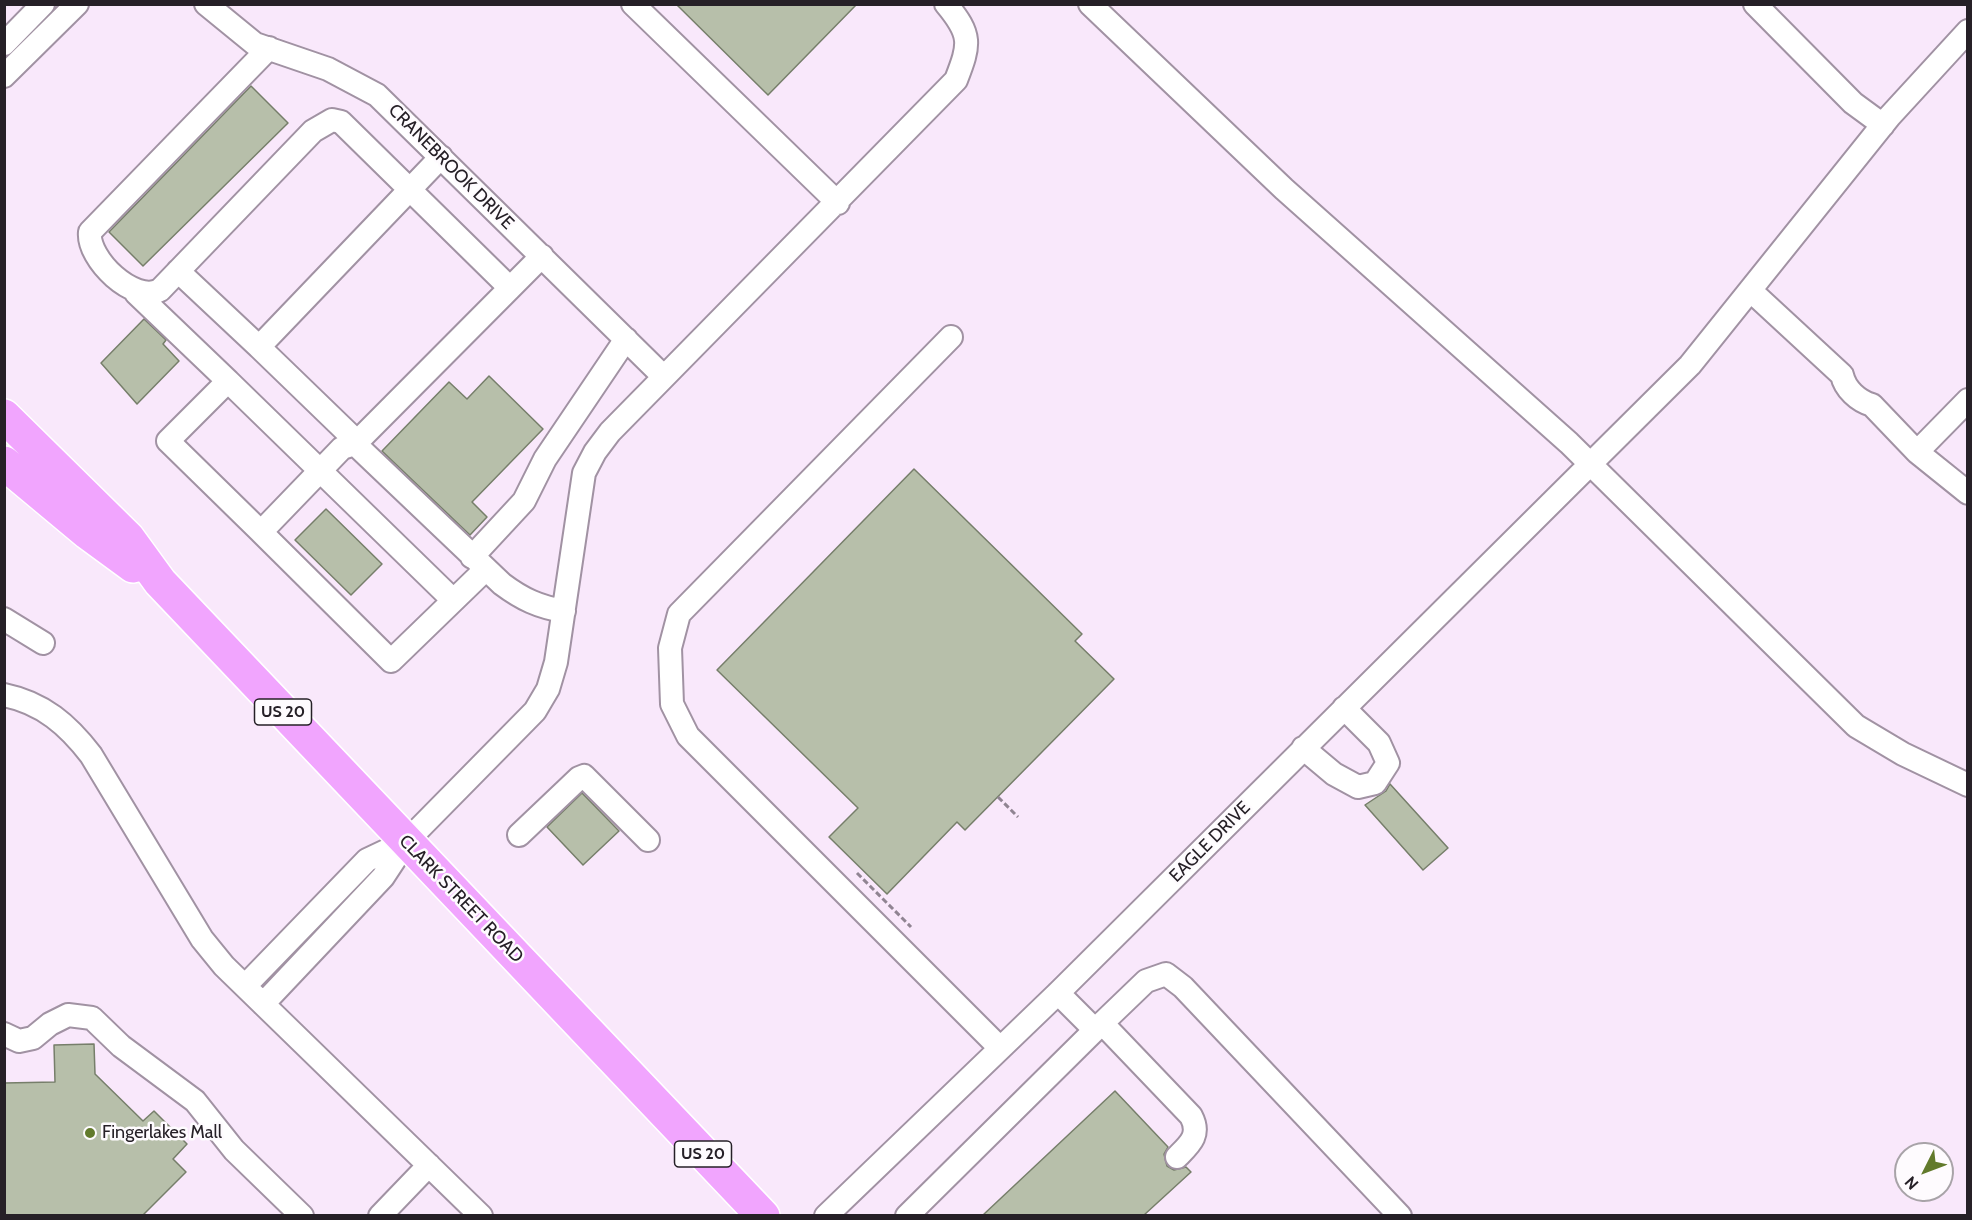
<!DOCTYPE html>
<html>
<head>
<meta charset="utf-8">
<style>
  body { margin:0 }
  #map { position:relative; width:1972px; height:1220px; overflow:hidden; background:#f9e8fb; font-family:Cabin,sans-serif }
  canvas { display:block }
  .frame { position:absolute; inset:0; border:6px solid #262027; pointer-events:none }
  .north { position:absolute; left:1894px; top:1142px; width:60px; height:60px; box-sizing:border-box; background:#fefbfe; border:2px solid #a8a3a8; border-radius:50%; rotate:228deg; font-size:16px; font-weight:700; line-height:24px; text-align:center; color:#262027 }
  .north::after { content:''; display:block; margin:auto; width:21px; height:27px; background:#627a2c; clip-path:polygon(50% 0,100% 100%,50% 72%,0 100%) }
</style>
</head>
<body>
<div id="map">
<canvas width="1972" height="1220"></canvas>
<div class="frame"></div>
<div class="north">N</div>
</div>
<script>
const g = document.querySelector('canvas').getContext('2d');
g.lineJoin = 'round';
function fill(path, color) { g.fillStyle = color; g.fill(path, 'evenodd'); }
function strokePath(path, color, width, dash) { g.strokeStyle = color; g.lineWidth = width; g.lineCap = dash ? 'butt' : 'round'; g.setLineDash(dash || []); g.stroke(path); }
function drawText(font, color, halo, rows, align = 'center') {
  g.font = font + ' Cabin,sans-serif'; g.lineWidth = 5; g.setLineDash([]); g.textBaseline = 'middle'; g.strokeStyle = halo; g.fillStyle = color; for (const [text, x, y, turn = 0] of rows) {
    g.save(); g.translate(x, y); g.rotate((+turn || 0) * Math.PI / 180); g.textAlign = isNaN(turn) ? turn : align; if (halo) g.strokeText(text, 0, 0); g.fillText(text, 0, 0); g.restore();
  }
}
const building = new Path2D(`
  M676 4H857L768 95Z
  M251 86 288 123 143 266 109 232Z
  M144 319 166 340 163 344 179 361 137 404 101 363Z
  M489 376 543 429 472 502 487 517 470 535 382 451 449 382 467 399Z
  M914 469 1082 634 1075 641 1114 679 965 830 957 822 887 894 829 837 858 808 717 670Z
  M326 509 382 564 351 595 295 540Z
  M1390 784 1448 848 1423 870 1365 805 1386 791Z
  M582 793 619 831 583 865 547 827Z
  M94 1044 95 1074 143 1121 154 1111 187 1144 173 1159 186 1172 143 1215H4V1083L55 1082 54 1045Z
  M1115 1091 1168 1147 1164 1154 1167 1166 1174 1170 1186 1167 1191 1172 1144 1215H983Z`);
const path = new Path2D(`
  M998 797 1018 817
  M857 873 911 927`);
const minor = new Path2D(`
  M206 4 255 44 328 69 377 95 664 377
  M633 4 838 203
  M1090 4 1284 189 1569 443 1856 726 1903 754 1968 785
  M1755 4 1853 103 1883 125
  M4 44 43 4
  M269 48 90 232C87 259 134 304 160 290L313 131 332 120 341 122 510 288
  M4 76 77 4
  M441 157 259 347 349 434 355 444 502 584C522 599 539 607 564 611
  M178 271 259 347
  M1750 290 1842 375C1845 389 1858 401 1872 405L1917 452 1968 493
  M136 293 228 381
  M951 337 679 614 670 648 672 704 688 736 999 1047
  M1917 452 1968 400
  M261 532 391 661 486 569
  M472 557 524 501 545 459 626 339
  M453 600 228 381 168 441 261 532 342 448 355 444 542 256
  M4 619 43 643
  M4 695C43 703 68 725 91 755L202 939 224 966 481 1216
  M1303 748 1334 774 1358 787 1375 783 1388 763 1379 743 1344 708
  M519 835 579 778 584 776 648 840
  M245 986 367 860 405 842
  M1058 993 1095 1030 1146 981 1166 974 1183 987 1400 1216
  M263 1004 383 877 406 842 535 711 548 689 556 662 584 473 595 452 610 432 956 80C970 44 972 35 946 4
  M1102 1023 1191 1116C1201 1135 1190 1144 1177 1157
  M4 1034 19 1041 33 1038 50 1024 68 1015 92 1018 121 1046 195 1101 234 1150 302 1216
  M380 1216 429 1165
  M826 1216 1058 993 1690 365 1889 117 1968 31
  M907 1216 1095 1030`);
const highway = new Path2D(`
  M4 416 128 538 160 582 763 1216
  M4 463 88 533 133 566`);
const markers = [
  [90,1133,6,"#627a2c"]
];
const shields = [
  [283,712,57],
  [703,1154,57]
];
const shieldNames = [
  ["US 20",283,712],
  ["US 20",703,1154]
];
const streetNames = [
  ["CRANEBROOK DRIVE",451,167,45],
  ["EAGLE DRIVE",1210,842,-45],
  ["CLARK STREET ROAD",461,899,46]
];
const poiNames = [
  ["Fingerlakes Mall",102,1133]
];
fill(building, '#b7bfaa');
strokePath(building, '#767e6a', 1.5);
strokePath(minor, '#a192a3', 26);
strokePath(highway, '#fff', 36);
strokePath(path, '#908492', 3, [6, 3]);
strokePath(minor, '#fff', 22);
strokePath(highway, '#f1a5fe', 33);
for (const [x, y, r, color] of markers) { const dot = new Path2D(); dot.arc(x, y, r, 0, 2 * Math.PI); g.fillStyle = color; g.fill(dot); strokePath(dot, '#fefbfe', 2); }
for (const [x, y, w] of shields) { const box = new Path2D(); box.roundRect(x - w / 2, y - 13, w, 26, 4.5); g.fillStyle = '#fefbfe'; g.fill(box); strokePath(box, '#262027', 1.5); }
drawText('bold 16px', '#262027', null, shieldNames);
drawText('18px', '#262027', '#fefbfe', streetNames);
drawText('18px', '#262027', '#fefbfe', poiNames, 'left');
</script>
</body>
</html>
